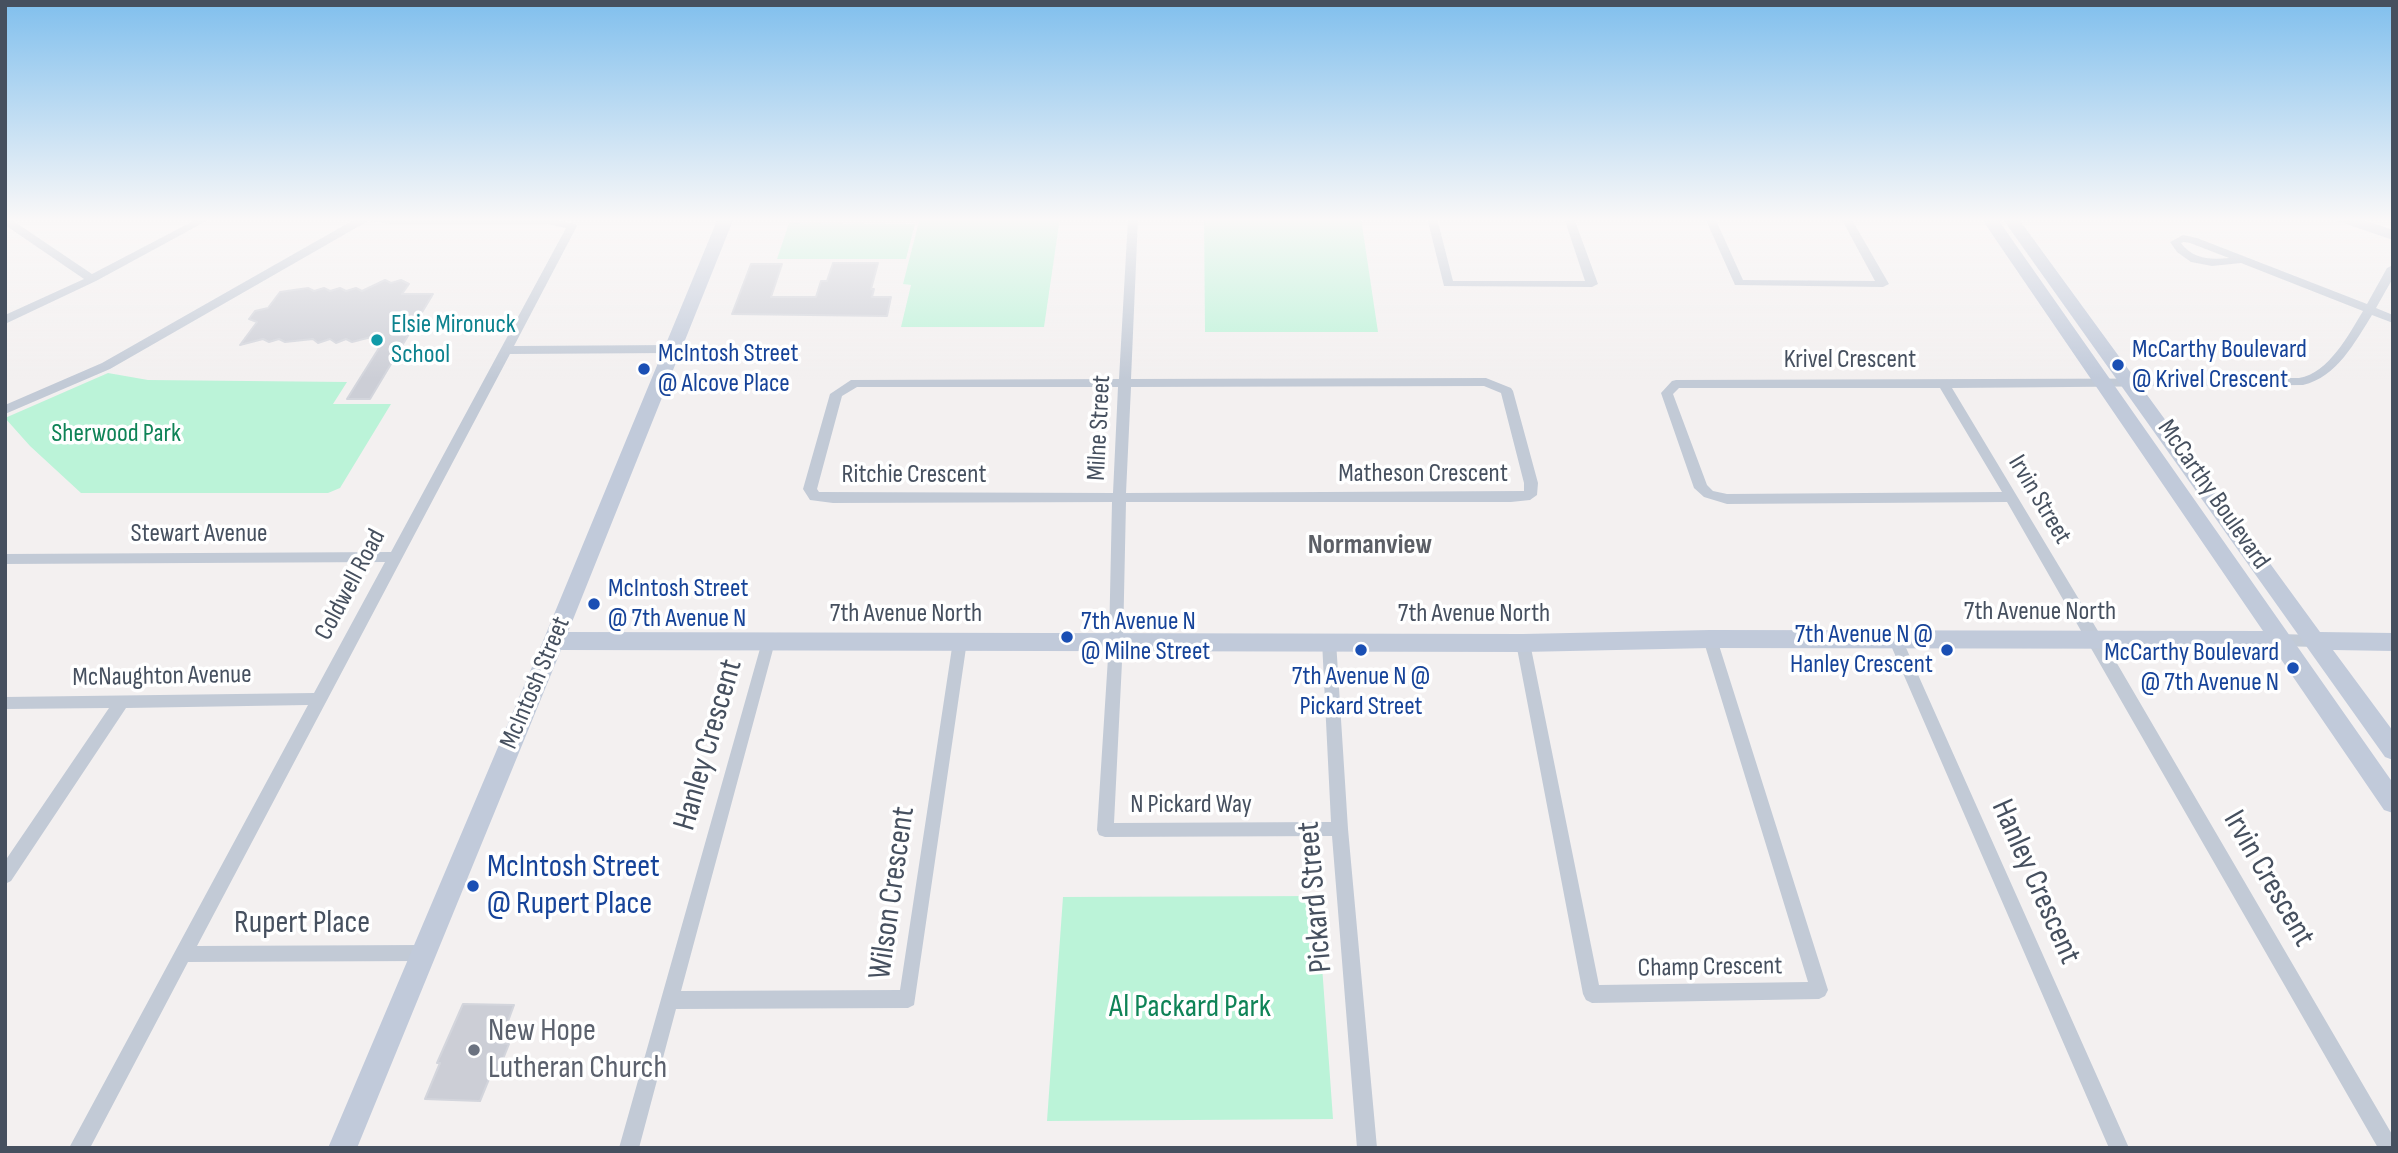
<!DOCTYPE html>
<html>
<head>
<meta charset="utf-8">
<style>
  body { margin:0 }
  #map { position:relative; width:2398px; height:1153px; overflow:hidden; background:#f3f0f0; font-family:"Sofia Sans Condensed",sans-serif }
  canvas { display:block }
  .frame { position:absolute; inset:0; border:7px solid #46505f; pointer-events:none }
</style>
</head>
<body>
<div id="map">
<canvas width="2398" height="1153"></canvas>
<div class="frame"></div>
</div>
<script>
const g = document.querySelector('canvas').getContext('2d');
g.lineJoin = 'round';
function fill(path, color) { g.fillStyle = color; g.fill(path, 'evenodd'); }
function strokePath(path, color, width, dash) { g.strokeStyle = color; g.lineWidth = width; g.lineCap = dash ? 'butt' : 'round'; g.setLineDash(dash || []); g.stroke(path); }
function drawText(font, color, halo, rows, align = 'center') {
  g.font = font + ' "Sofia Sans Condensed",sans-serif'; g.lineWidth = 7; g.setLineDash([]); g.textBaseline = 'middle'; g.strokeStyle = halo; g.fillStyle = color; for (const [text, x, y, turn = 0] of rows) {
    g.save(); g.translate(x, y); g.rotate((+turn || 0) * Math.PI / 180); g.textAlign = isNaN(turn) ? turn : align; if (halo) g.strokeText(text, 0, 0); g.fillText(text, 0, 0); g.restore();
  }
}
const green = new Path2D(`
  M780 218H1060L1044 327H901L911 285 903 284 919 221H779Z
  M1204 218H1361L1378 332H1205Z
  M789 223 915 224 906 259H777Z
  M108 373 148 380 347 382 333 404H391L340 488 328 493H81L30 446 5 418Z
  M1317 896 1333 1119 1047 1121 1063 897Z`);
const building = new Path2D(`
  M833 263H878L871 289H874L872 297H891L887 316 732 314 751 264H782L771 297H816L821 281H827Z
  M385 280 391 283 401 280 409 284 402 294H433L370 399H347L379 348 375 346 383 334 352 342 346 339 336 343 330 339 318 343 313 339 285 342 279 339 269 342 263 339 240 345 257 322 249 319 255 311 268 308 280 292 308 288 314 291 324 288 330 291 340 288 346 291 356 288 362 291Z
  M463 1004 514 1005 500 1043 509 1044 495 1079H489L480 1101 425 1099 440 1063H437Z`);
const street = new Path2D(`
  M5 218H9L92 274 199 218H212L96 281 5 324V315L84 279 5 225Z
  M357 218H548L576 224 577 226 514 346 672 345 678 349 672 353 510 354 197 946 422 945 428 947 431 953 428 959 422 961 188 962 90 1148H69L308 705 126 708 11 881 5 884V861L109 708 5 709V697L314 693 385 562 5 564V554L391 552 566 228 547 224H391L368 221 110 369 5 414V405L102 363Z
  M1128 218H1138L1131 379 1486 378 1511 388 1513 391 1538 483 1537 495 1530 500 1511 502H1126L1123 642 1114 823 1331 822 1322 641 1324 637H1334L1336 641 1348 829 1377 1148H1357L1332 836 1105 837 1099 835 1097 830 1109 642 1112 502 833 503 810 500 803 489 830 394 851 380 1119 379ZM1484 386 1501 393 1524 483V491L1126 493 1131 387ZM857 387H1118L1113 493 819 492 817 489 842 396Z
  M1427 218H1437L1453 281H1585L1564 218H1574L1598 284 1592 287 1444 286Z
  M1705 218H1715L1743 280 1875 281 1841 218H1851L1889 284 1883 287 1735 285Z
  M2183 235 2197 238 2367 304 2387 268 2393 265V278L2376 308 2393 315V323L2372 315C2355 342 2337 377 2303 385L1952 388 2101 636 2393 1136V1148H2378L2007 502 1727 504 1704 497 1694 488 1661 393 1672 381 1676 380 2299 378C2329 373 2349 334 2363 311L2241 263 2212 266 2191 262 2177 252 2170 242ZM2184 242 2190 243 2229 258C2210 260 2193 259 2181 243ZM1679 388H1940L2002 492 1727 494 1713 491 1707 485 1673 394Z
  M1710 633 1715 635 1717 639 1828 990 1825 996 1819 999 1592 1003 1586 1000 1583 994 1516 643 1518 639H1528L1530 643 1599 985 1808 982 1703 639 1705 635Z
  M2279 634 2316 635 2321 637 2323 641 2321 645 2316 647 2279 646 2274 644 2272 640 2274 636Z
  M960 635 965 637 967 641 914 1005 908 1008 676 1009 639 1148H619L763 638H773L775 642 681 991 900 990 953 641 955 637Z
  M1896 635 1901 637 1903 641 2129 1148H2109L1889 641 1891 637Z`);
const secondary = new Path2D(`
  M718 218H734L568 632 1523 634 1710 630 2263 631 1981 218H1997L2393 783V813L2384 810 2274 649 1710 648 1523 652 561 650 357 1148H328L543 641Z
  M2002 218H2018L2320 632 2393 633V651L2333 650 2393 731V760L2385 757Z
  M2335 218H2358L2393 230V240L2337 221Z`);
const markers = [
  [377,340,7,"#0f9aa8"],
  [2118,365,7,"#1a4fb4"],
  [644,369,7,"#1a4fb4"],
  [594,604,7,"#1a4fb4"],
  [1067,637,7,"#1a4fb4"],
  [1361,650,7,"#1a4fb4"],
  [1947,650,7,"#1a4fb4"],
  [2293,668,7,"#1a4fb4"],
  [473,886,7,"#1a4fb4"],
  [474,1050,7,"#6b7280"]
];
const cultureNames = [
  ["Elsie Mironuck",391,325],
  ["School",391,355]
];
const transitNames = [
  ["McCarthy Boulevard",2132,350],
  ["@ Krivel Crescent",2132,380],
  ["McIntosh Street",658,354],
  ["@ Alcove Place",658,384],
  ["McIntosh Street",608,589],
  ["@ 7th Avenue N",608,619],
  ["7th Avenue N",1081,622],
  ["@ Milne Street",1081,652],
  ["7th Avenue N @",1933,635,"right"],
  ["Hanley Crescent",1933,665,"right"],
  ["McCarthy Boulevard",2279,653,"right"],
  ["@ 7th Avenue N",2279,683,"right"],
  ["7th Avenue N @",1361,677,"center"],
  ["Pickard Street",1361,707,"center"]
];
const streetNames = [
  ["Krivel Crescent",1850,360],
  ["Milne Street",1100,428,-87],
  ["Matheson Crescent",1423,474],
  ["Ritchie Crescent",914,475],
  ["McCarthy Boulevard",2213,495,55],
  ["Irvin Street",2039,500,59],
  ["Stewart Avenue",199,534],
  ["Coldwell Road",351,585,-62],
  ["7th Avenue North",2040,612],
  ["7th Avenue North",906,614],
  ["7th Avenue North",1474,614],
  ["McNaughton Avenue",162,677,-1],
  ["McIntosh Street",536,683,-67],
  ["N Pickard Way",1191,805],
  ["Champ Crescent",1710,968,-1]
];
const parkNames = [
  ["Sherwood Park",116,434]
];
const neighbourhoodNames = [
  ["Normanview",1370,546]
];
const nearStreetnames = [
  ["Hanley Crescent",709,745,-74],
  ["Irvin Crescent",2268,879,60],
  ["Hanley Crescent",2035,882,66],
  ["Wilson Crescent",893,893,-82],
  ["Pickard Street",1316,897,-95],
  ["Rupert Place",302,924]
];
const nearTransitnames = [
  ["McIntosh Street",487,868],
  ["@ Rupert Place",487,905]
];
const nearParknames = [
  ["Al Packard Park",1190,1008]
];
const nearWorshipnames = [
  ["New Hope",488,1032],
  ["Lutheran Church",488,1069]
];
fill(green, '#bbf3d8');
fill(building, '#ccced6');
strokePath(building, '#d3d5dc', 2);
fill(street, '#c2cad6');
fill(secondary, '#c1cada');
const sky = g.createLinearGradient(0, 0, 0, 379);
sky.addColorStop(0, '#80bfed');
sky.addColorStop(0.58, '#faf8f8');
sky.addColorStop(1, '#faf8f800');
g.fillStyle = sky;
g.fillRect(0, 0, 2398, 379);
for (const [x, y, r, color] of markers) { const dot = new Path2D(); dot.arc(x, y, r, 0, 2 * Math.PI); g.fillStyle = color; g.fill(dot); strokePath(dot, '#fff', 2.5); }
drawText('26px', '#0d838f', '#fff', cultureNames, 'left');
drawText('26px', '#164399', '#fff', transitNames, 'left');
drawText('26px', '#46505f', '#fff', streetNames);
drawText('26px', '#0f8357', '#fff', parkNames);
drawText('bold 28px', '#5c5f66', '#fff', neighbourhoodNames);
drawText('32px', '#46505f', '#fff', nearStreetnames);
drawText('32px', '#164399', '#fff', nearTransitnames, 'left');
drawText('32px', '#0f8357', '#fff', nearParknames);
drawText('32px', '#5b616d', '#fff', nearWorshipnames, 'left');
</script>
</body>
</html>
